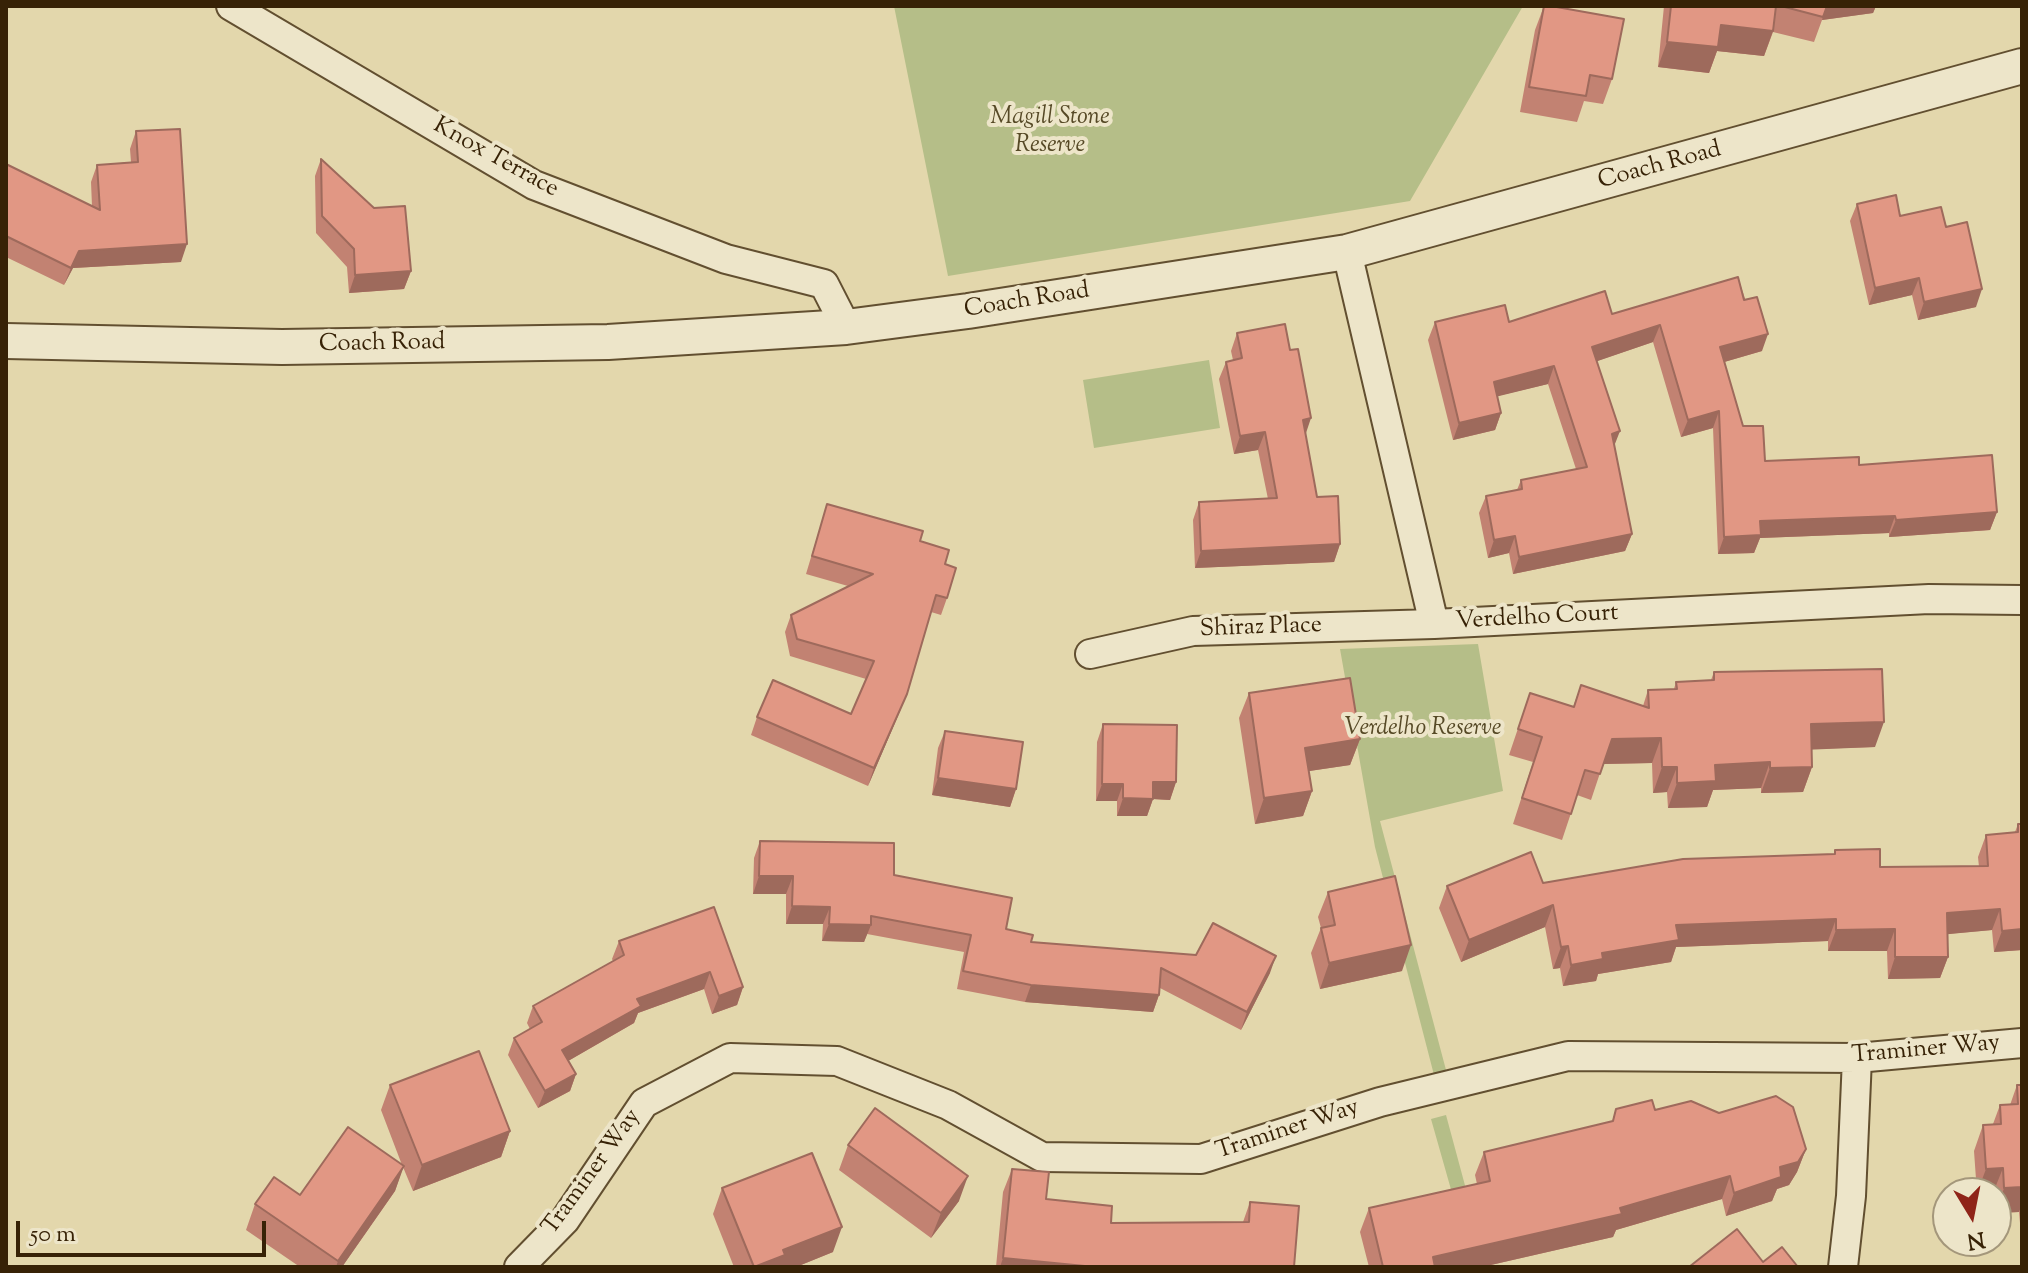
<!DOCTYPE html>
<html>
<head>
<meta charset="utf-8">
<style>
  body { margin:0 }
  #map { position:relative; width:2028px; height:1273px; overflow:hidden; background:#e3d7ac; font-family:"Sorts Mill Goudy",serif }
  canvas { display:block }
  .frame { position:absolute; inset:0; border:8px solid #372206; pointer-events:none }
  .north { position:absolute; left:1932px; top:1177px; width:80px; height:80px; box-sizing:border-box; background:#ede5c9; border:2px solid #a4977b; border-radius:50%; rotate:170deg; font-size:22px; font-weight:700; line-height:32px; text-align:center; color:#372206 }
  .north::after { content:''; display:block; margin:auto; width:28px; height:36px; background:#8f2418; clip-path:polygon(50% 0,100% 100%,50% 72%,0 100%) }
  .scale { position:absolute; left:16px; top:1221px; width:250px; height:36px; box-sizing:border-box; border:4px solid #372206; border-top:0; padding-left:10px; font-size:24px; line-height:28px; white-space:nowrap; color:#372206; -webkit-text-stroke:6px #ede5c9; paint-order:stroke }
</style>
</head>
<body>
<div id="map">
<canvas width="2028" height="1273"></canvas>
<div class="frame"></div>
<div class="north">N</div>
<div class="scale">50 m</div>
</div>
<script>
const g = document.querySelector('canvas').getContext('2d');
g.lineJoin = 'round';
function fill(path, color) { g.fillStyle = color; g.fill(path, 'evenodd'); }
function strokePath(path, color, width, dash) { g.strokeStyle = color; g.lineWidth = width; g.lineCap = dash ? 'butt' : 'round'; g.setLineDash(dash || []); g.stroke(path); }
function drawText(font, color, halo, rows, align = 'center') {
  g.font = font + ' "Sorts Mill Goudy",serif'; g.lineWidth = 8; g.setLineDash([]); g.textBaseline = 'middle'; g.strokeStyle = halo; g.fillStyle = color; for (const [text, x, y, turn = 0] of rows) {
    g.save(); g.translate(x, y); g.rotate((+turn || 0) * Math.PI / 180); g.textAlign = isNaN(turn) ? turn : align; if (halo) g.strokeText(text, 0, 0); g.fillText(text, 0, 0); g.restore();
  }
}
const green = new Path2D(`
  M894 6H1523L1410 201 948 276Z
  M1209 360 1220 428 1094 448 1083 380Z
  M1478 644 1503 791 1380 821 1446 1070 1434 1075 1375 847 1340 649Z
  M1446 1115 1487 1267H1473L1431 1119Z`);
const minor = new Path2D(`
  M231 6 534 185 726 259 824 284 846 327
  M1347 252 1434 624 1929 599 2022 600
  M1090 654 1193 631 1434 624
  M519 1267 565 1220 644 1103 730 1058 837 1061 948 1105 1042 1157 1201 1159 1380 1102 1568 1056 1857 1058 2022 1043
  M1843 1267 1851 1196 1857 1058`);
const tertiary = new Path2D(`
  M6 341 282 347 608 342 846 327 968 311 1347 252 2022 66`);
const wall = new Path2D(`
  M1544 6 1612 79 1603 104 1584 101 1577 122 1520 112 1535 30Z
  M1664 6H1876L1873 13 1822 20 1814 42 1773 32 1764 56 1717 51 1709 73 1658 67Z
  M136 131 181 262 73 268 64 285 6 257V164L92 206 91 182 97 165 131 162 130 149Z
  M321 159 411 271 404 289 349 293 347 267 316 233 315 176Z
  M1857 204 1900 216 1946 227 1976 307 1918 320 1912 295 1869 305 1850 221Z
  M1738 277 1762 351 1724 362 1743 426 1765 461 1859 465 1997 512 1990 530 1889 537V533L1760 538 1754 553 1718 554 1713 428 1681 437 1653 342 1597 361 1632 534 1625 551 1513 574 1509 553 1488 558 1479 513 1486 496 1517 490 1521 480 1576 469 1548 384 1497 396 1501 413 1495 430 1453 440 1428 340 1435 322H1509L1612 314Z
  M1237 333 1305 434 1317 497 1340 544 1334 562 1195 568 1193 520 1199 502 1268 499 1258 450 1234 454 1219 379 1226 362 1233 360 1231 351Z
  M827 504 920 541 945 564 947 598 941 615 931 612 900 711 868 786 751 735 757 717 851 714 866 679 790 656 785 632 791 615 848 586 806 574Z
  M1714 672 1875 747 1812 749V767L1803 792 1761 793V788L1713 790 1707 807 1668 808 1667 792 1653 793 1652 763 1603 764 1591 800 1577 795 1562 840 1513 824 1533 762 1509 755 1530 693 1573 707 1581 685 1643 706 1648 690 1674 689 1676 682 1711 680Z
  M1249 693 1360 739 1350 765 1309 771 1312 791 1303 816 1255 824 1239 718Z
  M1103 724 1176 782 1170 800 1153 799 1147 816H1117V801H1096L1097 742Z
  M945 731 1016 789 1010 807 932 795 938 748Z
  M2018 824 2022 950 1994 952 1992 930 1947 934 1948 957 1940 978 1888 979 1887 951H1828V941L1676 947 1671 962 1598 974 1596 981 1563 986 1560 968 1553 969 1545 927 1461 962 1439 908 1447 886 1543 883 1834 854 1835 850 1880 867H1979L1978 857 1986 835 2015 832Z
  M760 841 894 875 1031 942 1270 973 1241 1030 1160 988 1159 995 1153 1012 1025 1002 957 989 964 952 867 934 864 942 822 941 823 924H786V894H753L754 858Z
  M1328 892 1402 971 1320 989 1311 953 1321 928 1318 917Z
  M714 907 743 987 737 1005 712 1014 704 989 638 1013 634 1023 568 1061 576 1074 570 1091 538 1108 508 1055 514 1038 530 1029 527 1023 533 1006 613 961 612 959 619 941Z
  M390 1085 510 1131 501 1157 413 1191 403 1167 395 1191 342 1267H300L246 1230 255 1204 300 1195 402 1165 381 1110Z
  M2017 1085H2022V1224L2020 1223 2019 1212 1996 1213V1193H1977L1974 1151 1983 1125 1993 1124 2000 1105H2010Z
  M1616 1109 1655 1110 1806 1149 1797 1172 1789 1185 1777 1189 1772 1201 1726 1216 1722 1199 1616 1230 1613 1237 1482 1267H1369L1360 1232 1369 1208 1477 1184 1475 1175 1484 1152 1612 1122Z
  M848 1145 959 1201 931 1238 839 1170Z
  M1012 1169 1046 1199 1111 1223 1243 1222 1250 1202 1294 1267H996L1003 1192Z
  M722 1188 833 1252 796 1267H734L713 1214Z`);
const shadedWall = new Path2D(`
  M1826 6H1876L1873 13 1822 20Z
  M1721 25 1773 31 1764 56 1717 51 1709 73 1658 67 1667 42Z
  M187 244 181 262 73 268 64 285 71 268 79 251Z
  M411 271 404 289 349 293 355 275Z
  M1919 278 1912 295 1869 305 1875 288Z
  M1982 289 1976 307 1918 320 1924 302Z
  M1660 325 1653 342 1586 365 1592 347Z
  M1768 334 1762 351 1714 365 1720 347Z
  M1554 366 1548 384 1487 399 1494 382Z
  M1719 411 1713 428 1681 437 1688 420Z
  M1501 413 1495 430 1453 440 1459 423Z
  M1311 418 1305 436 1303 420Z
  M1620 431 1613 449 1612 434Z
  M1265 432 1258 450 1234 454 1240 436Z
  M1997 512 1990 530 1889 537 1896 520Z
  M1895 516 1889 533 1760 538 1754 553 1718 554 1724 537 1760 521Z
  M1632 534 1625 551 1513 574 1519 557Z
  M1515 536 1509 553 1488 558 1494 540Z
  M1340 544 1334 562 1195 568 1201 551Z
  M907 694 900 711 868 786 874 768Z
  M1884 722 1875 747 1802 750 1811 724Z
  M1661 738 1652 763 1602 764 1612 739Z
  M1360 739 1350 765 1296 773 1305 748Z
  M1770 762 1761 788 1713 790 1707 807 1668 808 1677 783 1715 765Z
  M1662 767H1677L1667 792 1653 793Z
  M1812 767 1803 792 1761 793 1770 768Z
  M938 778 1016 789 1010 807 932 795Z
  M1153 782H1176L1170 800 1153 799 1147 816H1117L1123 798Z
  M1102 784H1123L1117 801H1096Z
  M1312 791 1303 816 1255 824 1264 798Z
  M759 876H793L786 894H753Z
  M1553 905 1545 927 1461 962 1469 940Z
  M792 906 830 907 823 924H786Z
  M2000 909 1992 930 1939 935 1947 913Z
  M1836 919 1828 941 1676 947 1671 962 1598 974 1596 981 1563 986 1571 965 1676 925Z
  M829 924 871 925 864 942 822 941Z
  M1895 929 1887 951H1828L1836 930Z
  M2022 929V950L1994 952 2002 931Z
  M1411 945 1402 971 1320 989 1329 963Z
  M1568 946 1560 968 1553 969 1561 947Z
  M1276 956 1270 973 1241 1030 1247 1012Z
  M1895 957H1948L1940 978 1888 979Z
  M710 972 704 989 638 1013 634 1023 556 1068 562 1050 637 999Z
  M1031 985 1159 995 1153 1012 1025 1002Z
  M743 987 737 1005 712 1014 719 996Z
  M576 1074 570 1091 538 1108 545 1091Z
  M510 1131 501 1157 413 1191 422 1165Z
  M1806 1149 1797 1172 1789 1185 1777 1189 1772 1201 1726 1216 1734 1193 1780 1167Z
  M404 1166 395 1191 342 1267H336L338 1261Z
  M2003 1168 1993 1193H1977L1986 1169Z
  M968 1176 959 1201 931 1238 941 1213Z
  M1730 1176 1722 1199 1616 1230 1613 1237 1482 1267H1429L1433 1257 1620 1208Z
  M2022 1187V1204L2019 1212 1996 1213 2004 1188Z
  M842 1227 833 1252 796 1267H754L783 1250Z
  M1003 1258 1095 1267H1000Z`);
const building = new Path2D(`
  M1544 6H1551L1624 19 1612 79 1590 75 1586 96 1529 87Z
  M1671 6H1776L1773 31 1721 25 1718 47 1667 42Z
  M1781 6H1827L1823 17Z
  M180 129 187 244 79 251 71 268 6 236V164L100 210 97 165 138 162 136 131Z
  M321 159 374 208 405 206 411 271 355 275 354 249 322 216Z
  M1896 195 1900 216 1941 207 1946 227 1967 222 1982 289 1924 302 1919 278 1875 288 1857 204Z
  M1738 277 1744 300 1757 297 1768 334 1720 347 1743 426H1763L1765 461 1859 457V465L1992 455 1997 512 1896 520 1895 516 1760 521 1761 535 1724 537 1719 411 1688 420 1660 325 1592 347 1620 431 1612 434 1632 534 1519 557 1515 536 1494 540 1486 496 1522 489 1521 480 1587 467 1554 366 1494 382 1501 413 1459 423 1435 322 1505 305 1509 322 1605 291 1612 314Z
  M1285 324 1290 350 1298 349 1311 418 1303 420 1317 497 1338 496 1340 544 1201 551 1199 502 1277 498 1265 432 1240 436 1226 362 1242 358 1237 333Z
  M827 504 923 531 920 541 949 550 945 564 956 568 947 598 936 595 907 694 874 768 757 717 773 680 851 714 874 661 797 639 791 615 873 574 812 556Z
  M1882 669 1884 722 1811 724 1812 767 1770 768V762L1715 765 1716 781 1677 783V767H1662L1661 738 1612 739 1600 774 1585 770 1571 814 1522 798 1542 737 1518 729 1530 693 1574 707 1581 685 1649 708 1648 690 1677 689 1676 682 1714 680V672Z
  M1350 678 1360 739 1305 748 1312 791 1264 798 1249 693Z
  M1103 724 1177 725 1176 782H1153V799L1123 798V784H1102Z
  M945 731 1023 742 1016 789 938 778Z
  M2018 824H2022V929L2002 931 2000 909 1947 913 1948 957H1895V929L1836 930V919L1676 925 1679 940 1602 953 1603 959 1571 965 1568 946 1561 947 1553 905 1469 940 1447 886 1531 852 1543 883 1683 859 1835 854V850L1880 849V867L1988 866 1986 835 2018 832Z
  M760 841 894 843V875L1012 898 1006 929 1033 935 1031 942 1196 955 1213 923 1276 956 1247 1012 1161 968 1159 995 1031 985 963 971 971 935 871 916V925L829 924 830 907 792 906 793 876H759Z
  M1395 876 1411 945 1329 963 1321 928 1335 925 1328 892Z
  M714 907 743 987 719 996 710 972 637 999 641 1006 562 1050 576 1074 545 1091 514 1038 542 1022 533 1006 624 955 619 941Z
  M479 1051 510 1131 422 1165 390 1085Z
  M2017 1085H2022V1187L2004 1188 2003 1168 1986 1169 1983 1125 2001 1124 2000 1105 2018 1104Z
  M1776 1096 1793 1107 1806 1149 1798 1162 1780 1167 1781 1177 1734 1193 1730 1176 1620 1208 1622 1214 1433 1257 1435 1267H1383L1369 1208 1490 1181 1484 1152 1613 1121 1616 1109 1652 1100 1655 1110 1691 1101 1719 1113Z
  M875 1108 968 1176 941 1213 848 1145Z
  M348 1127 404 1166 338 1261 255 1204 274 1177 300 1195Z
  M812 1153 842 1227 783 1250 785 1255 754 1267 722 1188Z
  M1012 1169 1049 1172 1046 1199 1112 1206 1111 1223 1249 1222 1250 1202 1299 1206 1294 1267H1095L1003 1258Z
  M1737 1229 1763 1262 1782 1247 1798 1267H1689Z`);
const parkNames = [
  ["Magill Stone",1050,119],
  ["Reserve",1050,147],
  ["Verdelho Reserve",1423,730]
];
const streetNames = [
  ["Knox Terrace",495,159,29],
  ["Coach Road",1660,167,-15],
  ["Coach Road",1027,302,-9],
  ["Coach Road",382,345,-1],
  ["Verdelho Court",1537,619,-3],
  ["Shiraz Place",1261,629,-2],
  ["Traminer Way",1926,1051,-5],
  ["Traminer Way",1288,1131,-18],
  ["Traminer Way",593,1173,-54]
];
fill(green, '#b5be88');
strokePath(minor, '#624f30', 32);
strokePath(tertiary, '#624f30', 38);
strokePath(minor, '#ede5c9', 28);
strokePath(tertiary, '#ede5c9', 34);
fill(wall, '#c28272');
fill(shadedWall, '#9e6a5c');
fill(building, '#e19784');
strokePath(building, '#9e6a5c', 2);
drawText('italic 24px', '#564926', '#ede5c9', parkNames);
drawText('24px', '#372206', '#ede5c9', streetNames);
</script>
</body>
</html>
